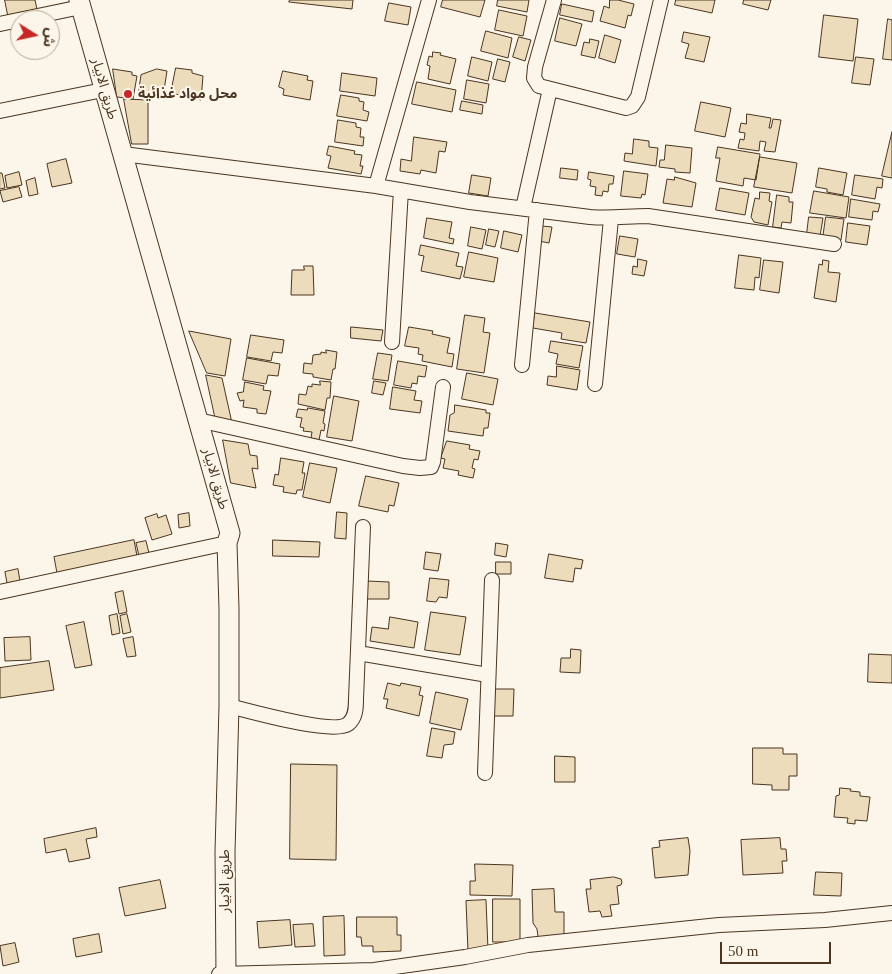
<!DOCTYPE html>
<html>
<head>
<meta charset="utf-8">
<style>
  body { margin:0 }
  #map { position:relative; width:892px; height:974px; overflow:hidden; background:#fbf6e9; font-family:"Times New Roman","Noto Sans Arabic",serif }
  canvas { display:block }
  .north { position:absolute; left:10px; top:10px; width:50px; height:50px; box-sizing:border-box; background:#fbf6e9; border:1px solid #b4a999; border-radius:50%; rotate:100deg; font-size:14px; font-weight:700; line-height:20px; text-align:center; color:#4a3520 }
  .north::after { content:''; display:block; margin:auto; width:18px; height:22px; background:#c62828; clip-path:polygon(50% 0,100% 100%,50% 72%,0 100%) }
  .scale { position:absolute; left:720px; top:942px; width:111px; height:22px; box-sizing:border-box; border:2px solid #4a3520; border-top:0; padding-left:6px; font-size:15px; line-height:18px; white-space:nowrap; color:#4a3520; -webkit-text-stroke:4px #fbf6e9; paint-order:stroke }
</style>
</head>
<body>
<div id="map">
<canvas width="892" height="974"></canvas>
<div class="north">ش</div>
<div class="scale">50 m</div>
</div>
<script>
const g = document.querySelector('canvas').getContext('2d');
g.lineJoin = 'round';
function fill(path, color) { g.fillStyle = color; g.fill(path, 'evenodd'); }
function strokePath(path, color, width, dash) { g.strokeStyle = color; g.lineWidth = width; g.lineCap = dash ? 'butt' : 'round'; g.setLineDash(dash || []); g.stroke(path); }
function drawText(font, color, halo, rows, align = 'center') {
  g.font = font + ' "Times New Roman","Noto Sans Arabic",serif'; g.lineWidth = 4; g.setLineDash([]); g.textBaseline = 'middle'; g.strokeStyle = halo; g.fillStyle = color; for (const [text, x, y, turn = 0] of rows) {
    g.save(); g.translate(x, y); g.rotate((+turn || 0) * Math.PI / 180); g.textAlign = isNaN(turn) ? turn : align; if (halo) g.strokeText(text, 0, 0); g.fillText(text, 0, 0); g.restore();
  }
}
const building = new Path2D(`
  M5 0H35L37 9 8 15Z
  M290 0H353L352 9 289 2Z
  M443 0H485L480 17 441 7Z
  M498 0H529L527 12 497 6Z
  M610 0H618L634 4 631 16 628 15 625 28 600 21 604 6 609 8Z
  M676 0H715L712 13 675 5Z
  M744 0H771L768 10 743 4Z
  M389 3 411 7 408 25 385 21Z
  M562 4 594 11 592 22 560 15Z
  M499 10 527 16 523 36 495 30Z
  M824 15 858 19 853 61 819 57Z
  M560 18 582 24 576 46 555 41Z
  M888 19 892 20V60L883 59Z
  M486 31 512 38 508 58 481 51Z
  M684 32 710 37 704 62 685 58 689 44 682 42Z
  M605 35 621 40 615 63 599 58Z
  M519 37 531 40 525 61 513 57Z
  M590 39 599 41 595 58 581 55 584 42 589 43Z
  M433 52 441 53 440 55 456 59 450 84 428 79 430 66 427 65 429 56 432 57Z
  M472 57 492 62 488 81 468 76Z
  M856 57 874 59 870 85 852 83Z
  M498 59 510 62 505 82 493 79Z
  M176 68 192 70V73L203 76 201 100 171 93Z
  M113 69 132 72V75L137 76 133 99 117 97Z
  M157 69 167 71 164 90H166L164 99 138 95 141 75Z
  M283 71 308 76 307 80 313 81 310 100 283 95 284 89 279 87Z
  M342 73 377 78 375 96 340 91Z
  M467 80 489 84 486 103 464 99Z
  M417 82 456 90 452 112 412 104Z
  M341 95 359 98V101L364 102 363 110 369 112 367 121 337 116Z
  M124 99 148 100V144H132Z
  M462 101 483 105 482 114 460 110Z
  M701 102 731 108 725 137 695 131Z
  M747 114 771 118 769 128H771L773 119 781 120 775 152 764 151 766 142 760 141 759 151 738 148 740 139 744 140 745 133 739 132 741 123 746 124Z
  M338 120 356 123V127L361 128 360 137H364L363 146 335 142Z
  M892 132V178L882 176Z
  M414 137 447 142 445 152 439 151 436 173 421 170 420 174 400 171 401 159 411 161Z
  M634 139 649 141V147L658 148 656 166 624 161 625 153 632 154Z
  M666 145 692 148 690 173 675 172V169L659 167 660 160H664Z
  M329 146 355 151 354 154 362 155 360 166H363L361 174 328 168 331 156 327 155Z
  M718 147 760 154 756 180 744 178 743 186 716 181 720 158H716Z
  M760 157 797 163 792 193 754 187Z
  M66 159 72 183 52 187 47 164Z
  M561 168 578 170 577 180 560 178Z
  M819 168 847 173 843 195 827 192V189L816 187Z
  M624 171 648 174 645 195 642 194 641 198 621 196Z
  M19 172 22 185 7 188 5 176Z
  M589 172 614 176 613 184H609L608 192 603 191 602 196 595 195 596 187 590 186 591 180 588 179Z
  M0 173H2L5 188 0 189Z
  M472 175 491 178 488 196 469 193Z
  M855 175 883 179 882 188 877 187 875 199 852 195Z
  M675 177 696 183 692 207 663 203 667 179 674 180Z
  M35 178 38 194 29 196 26 181Z
  M19 187 22 197 3 202 0 191Z
  M720 188 749 193 745 215 716 210Z
  M814 191 849 197 846 218 810 213Z
  M760 192 770 193 769 201 772 202 768 225 754 222 751 217 755 198 759 199Z
  M777 195 789 197V202H793L791 223 782 222 781 228 773 227Z
  M851 199 880 204 878 212 873 211 872 220 849 217Z
  M809 217 823 218 820 236 807 234Z
  M826 217 844 219 841 240 823 238Z
  M427 218 452 222 449 238 454 239 453 244 424 238Z
  M848 223 870 226 867 245 846 242Z
  M542 226 552 227 549 243 539 241Z
  M471 227 486 230 482 249 468 246Z
  M489 229 499 231 495 247 486 245Z
  M504 231 522 235 518 252 501 248Z
  M620 236 638 239 635 257 617 254Z
  M421 245 459 253 456 266 463 267 460 279 421 271 424 256 419 255Z
  M469 252 498 258 494 282 464 277Z
  M739 255 761 258 759 278 755 277 754 290 735 288Z
  M638 259 647 261 644 276 632 274 633 266 637 267Z
  M764 260 783 262 779 293 760 290Z
  M823 260 829 261 828 272 840 273 836 302 814 298 819 264 822 265Z
  M304 266H313L314 295H291L292 270H304Z
  M535 313 590 322 586 343 561 339 562 333 533 328Z
  M465 315 485 318 483 332 490 333 484 373 457 369Z
  M351 327 383 330 381 341 351 338Z
  M409 327 433 331 432 334 450 338 447 353 454 354 452 367 422 361 423 355 418 354 419 348 405 346Z
  M189 331 231 339 225 376 207 373Z
  M251 335 284 340 282 353 273 352 271 361 247 357Z
  M551 341 583 346 579 368 556 364 558 354 549 352Z
  M326 350 337 352 335 369H333L331 380 313 377V374L303 373 304 363 312 364 313 355 321 354V352L326 353Z
  M378 353 392 355 388 381 373 379Z
  M247 358 280 364 278 376 268 375 266 384 243 380Z
  M398 361 427 366 425 377 418 376 417 384 412 383 411 388 394 385Z
  M557 366 580 370 577 390 547 385 548 376 556 377Z
  M467 373 498 379 493 405 462 399Z
  M206 375 222 378 232 423 216 421Z
  M320 381 331 382 330 398H327L325 410 298 404 299 394 306 395 308 386 312 387V384L320 385Z
  M374 381 386 383 383 395 372 393Z
  M245 382 264 386 263 390 271 391 266 414 257 413V409L243 407 244 400 240 401 237 393 243 392Z
  M393 387 416 391 414 400 422 401 420 413 390 409Z
  M334 396 359 401 352 441 327 437Z
  M455 405 486 410V413H490L488 428H484L483 436 448 431 450 415 454 413Z
  M308 408 325 411 323 423 325 424 324 431 321 430 319 440 311 438 312 432 303 431 304 428 300 427 302 418 296 417 298 409 307 410Z
  M223 440 248 444 250 455 257 456 258 469 252 468 256 488 231 483Z
  M447 441 470 445 469 449 480 451 478 460 474 459 472 468 475 469 473 478 458 475 459 471 443 468 445 459 441 458Z
  M281 458 304 462 302 473H305L302 490H297L296 494 283 492 284 487 273 485 275 474 278 475Z
  M310 463 337 468 330 503 303 497Z
  M366 476 399 483 394 506 389 505 388 512 359 506Z
  M337 512 347 513 346 539 335 538Z
  M189 513 190 526 179 528 178 515Z
  M157 514 158 518 166 515 172 534 152 540 145 518Z
  M134 540 137 556 57 573 54 557Z
  M273 540 320 542 319 557 273 556Z
  M146 541 149 553 139 556 136 543Z
  M496 543 508 545 506 557 495 555Z
  M426 552 441 554 438 571 424 569Z
  M549 554 583 560 581 569 575 568 573 582 545 578Z
  M496 562H511V574H496Z
  M18 569 20 581 7 583 5 572Z
  M430 578 449 580 447 598 439 597 436 602 427 601Z
  M367 581 389 582V599H367Z
  M123 591 127 612 119 614 115 593Z
  M431 612 466 617 460 655 425 650Z
  M117 614 120 633 112 635 109 616Z
  M127 614 131 632 123 634 120 616Z
  M390 617 418 622 414 648 370 641 372 627 388 629Z
  M84 622 92 665 75 668 66 626Z
  M30 637 31 660 5 661 4 638Z
  M133 637 136 656 127 657 123 639Z
  M571 649 581 650 580 673 560 672 561 658H570Z
  M869 654 892 655V683L868 682Z
  M49 661 54 690 0 698V668Z
  M388 683 400 686 401 683 421 687 419 695 423 696 419 716 386 708 388 699H384Z
  M494 689H514L513 716H493Z
  M436 692 468 699 461 730 430 723Z
  M432 728 455 732 453 744 444 745 442 758 427 756Z
  M753 748H783V754H797V776H789V790H772V785L753 784Z
  M555 756 575 757V782H555Z
  M291 764 337 765 336 860 290 859Z
  M840 788 851 789 850 791 860 792V796L870 797 867 821 855 820V824L847 823 848 818 834 817 836 796 839 795Z
  M96 828 97 837 86 839 90 858 69 862 66 849 46 853 44 839Z
  M688 838 690 851 688 875 655 878 652 848 660 847 659 841Z
  M780 838 781 849H786L787 861H782L783 873 743 875 741 840Z
  M475 864 513 865 512 896 470 895V881H475Z
  M816 872 842 873 841 896 814 895Z
  M614 877 621 879 622 882 621 885 617 886 619 904 610 905 612 916 602 917 600 911 589 912 586 889H591L590 880Z
  M160 880 166 908 125 916 119 888Z
  M554 889 555 912H564V937H538L537 929 533 923 532 890Z
  M493 899H520V942H493Z
  M486 900 488 950 468 951 466 901Z
  M344 916 345 955 324 956 323 917Z
  M357 917H397V935H401V951L373 952V946H362L361 937H357Z
  M290 920 292 945 259 948 257 922Z
  M313 924 315 946 295 947 293 925Z
  M99 934 102 952 76 957 73 939Z
  M15 943 19 962 3 966 0 946Z`);
const street = new Path2D(`
  M554 0 535 67 534 78 539 86 626 108 632 106 638 97 661 0
  M0 24 81 7
  M0 111 103 90
  M123 154 376 186 470 202 590 217C611 219 628 216 648 216L834 244
  M376 186 429 0
  M523 208 550 89
  M392 342 401 190
  M522 365 537 210
  M595 384 611 219
  M198 420 403 466 420 468 431 467 433 462 443 387
  M0 592 227 543
  M358 653 488 675
  M229 706C249 711 334 735 348 724 356 718 356 707 356 699L363 527
  M485 773 492 580
  M219 974 374 970 465 957 528 945 719 925 825 920 892 913`);
const secondary = new Path2D(`
  M79 0 230 533 227 543 229 609V706L225 852 226 974`);
const markers = [
  [128,94,5,"#c62828"]
];
const streetNames = [
  ["طريق الابيار",104,89,74],
  ["طريق الابيار",215,479,74],
  ["طريق الابيار",225,881,-90]
];
const poiNames = [
  ["محل مواد غذائية",138,94]
];
fill(building, '#ecdcbc');
strokePath(building, '#4a3520', 1);
strokePath(street, '#4a3520', 16);
strokePath(secondary, '#4a3520', 21);
strokePath(street, '#fbf6e9', 14);
strokePath(secondary, '#fbf6e9', 19);
for (const [x, y, r, color] of markers) { const dot = new Path2D(); dot.arc(x, y, r, 0, 2 * Math.PI); g.fillStyle = color; g.fill(dot); strokePath(dot, '#fbf6e9', 2); }
drawText('14px', '#4a3520', '#fbf6e9', streetNames);
drawText('bold 14px', '#4a3520', '#fbf6e9', poiNames, 'left');
</script>
</body>
</html>
